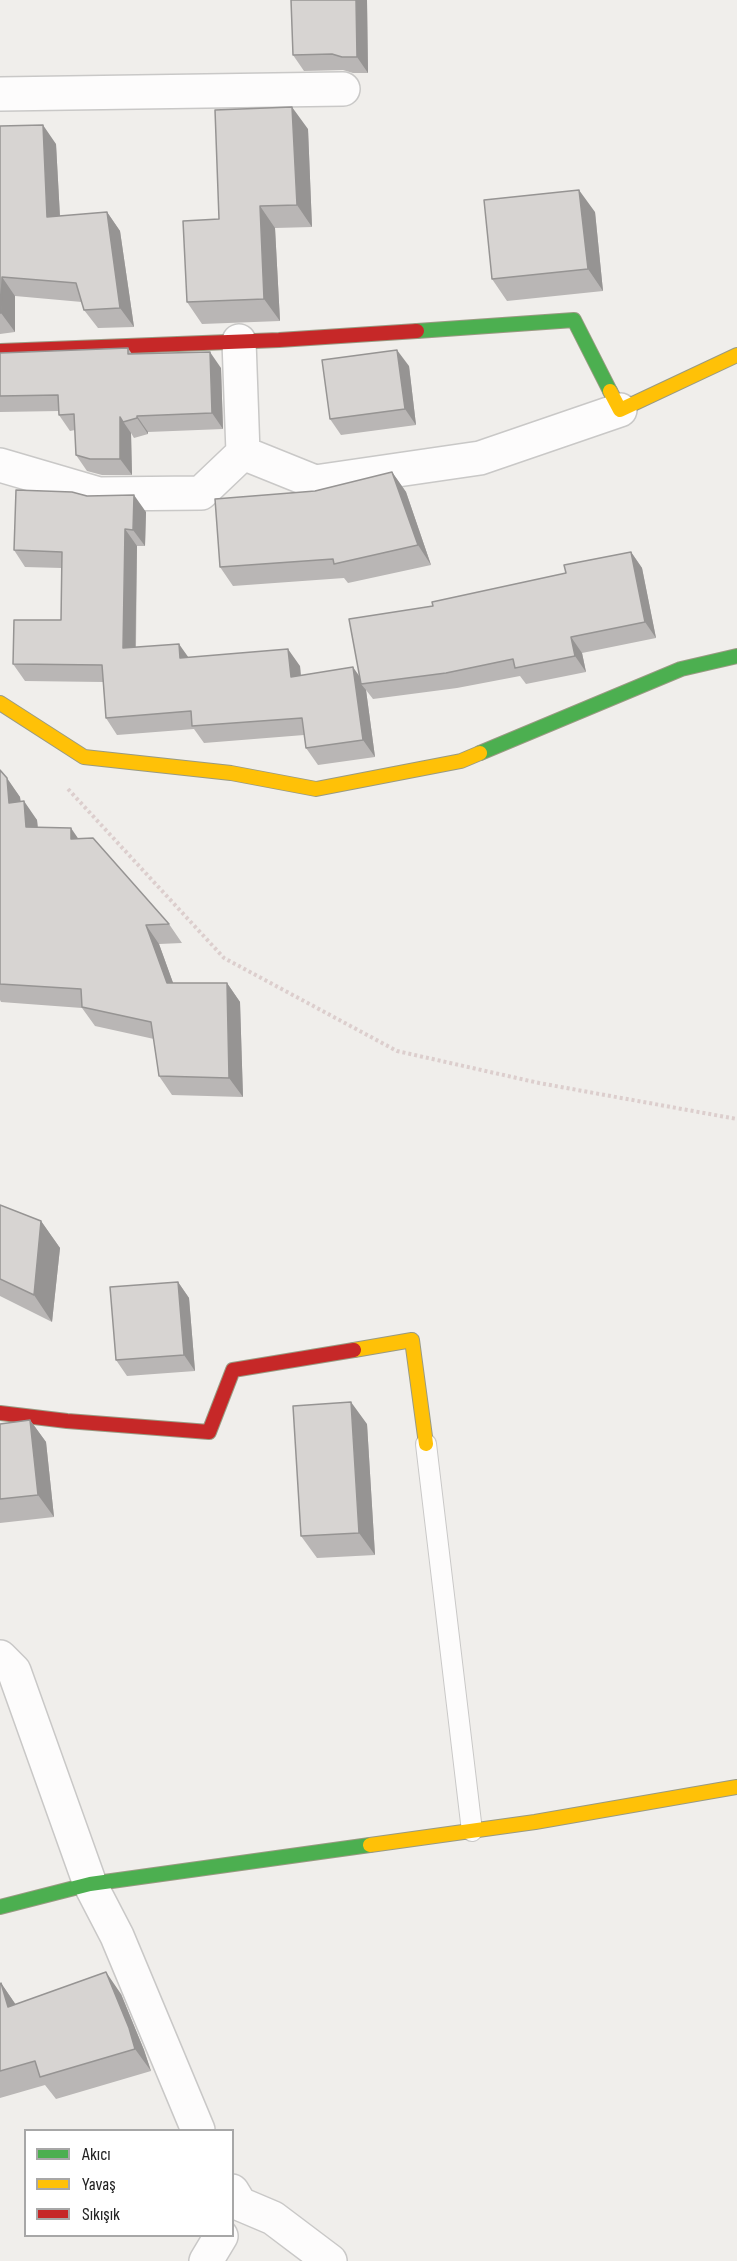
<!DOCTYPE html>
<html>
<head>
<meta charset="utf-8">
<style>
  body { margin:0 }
  #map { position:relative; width:737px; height:2261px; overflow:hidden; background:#f0eeeb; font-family:"Sofia Sans Condensed",sans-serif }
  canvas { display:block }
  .legend { position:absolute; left:24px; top:2129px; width:210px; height:108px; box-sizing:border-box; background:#fff; border:2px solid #a7a7a7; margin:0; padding:8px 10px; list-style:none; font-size:18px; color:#222 }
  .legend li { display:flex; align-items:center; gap:12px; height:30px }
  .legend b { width:30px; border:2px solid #a7a7a7 }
</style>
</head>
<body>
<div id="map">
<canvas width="737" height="2261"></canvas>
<ul class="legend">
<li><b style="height:8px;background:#4caf50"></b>Akıcı</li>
<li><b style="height:8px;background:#ffc107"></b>Yavaş</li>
<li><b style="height:8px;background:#c62828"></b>Sıkışık</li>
</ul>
</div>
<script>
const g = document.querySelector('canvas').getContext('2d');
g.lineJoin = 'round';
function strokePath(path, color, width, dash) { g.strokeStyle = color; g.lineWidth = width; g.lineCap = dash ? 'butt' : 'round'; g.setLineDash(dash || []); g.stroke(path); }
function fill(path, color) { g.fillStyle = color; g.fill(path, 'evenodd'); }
const path = new Path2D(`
  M68 789 224 958 397 1051 539 1083 737 1119`);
const lane = new Path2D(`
  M426 1444 472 1831`);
const street = new Path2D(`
  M0 94 343 89
  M243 453 315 482 480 458 620 410
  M0 465 99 494 201 493 243 453 239 341
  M0 1657 14 1671 90 1884 117 1936 198 2130
  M232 2191 240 2204 273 2218 330 2261
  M206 2261 221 2236`);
const fast = new Path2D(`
  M417 331 574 320 610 391
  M480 753 681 669 737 656
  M0 1907 90 1884 370 1845`);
const slow = new Path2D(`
  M610 391 620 410 737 355
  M0 703 84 757 231 773 316 789 461 761 480 753
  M354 1350 412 1340 426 1444
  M370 1845 535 1822 737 1787`);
const jam = new Path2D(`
  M0 351 279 340 417 331
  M0 1413 67 1421 209 1432 233 1370 354 1350`);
const wall = new Path2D(`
  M291 0H367L368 73H353L343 70 304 71 293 55Z
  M0 126 56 144 60 216 107 212 120 231 134 327 98 328 84 310 82 302 15 296V332L0 334Z
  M308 129 312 227 275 228 280 321 202 324 187 302 219 219Z
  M595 212 603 291 507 301 492 279Z
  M128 348 132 354 221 368 223 429 148 432V434L134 438 131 433 132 475H102L87 471 76 455 75 430 70 431 59 415V411L0 412V353Z
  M409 366 416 425 341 435 330 419Z
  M392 472 406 492 431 565 348 583 344 578 233 586 220 567 315 491Z
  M146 512 145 546H137L136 647 188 657 300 666 301 675 360 678 433 606 566 573 631 552 642 568 656 638 582 653 586 672 526 684 520 676 457 688 373 699 366 690 375 757 318 765 306 748 304 735 204 743 194 729 117 735 106 718 103 682 25 681 13 664 61 620 62 568 25 567 14 550Z
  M0 770 20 797 21 802 37 820 38 827 78 839 169 924 182 943 159 944 173 983H227L240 1002 243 1097 172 1095 159 1076 154 1039 95 1026 82 1008 1 1002 0 1000Z
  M0 1205 41 1221 60 1248 52 1322 0 1296Z
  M178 1282 189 1298 195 1371 127 1376 116 1360Z
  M30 1420 46 1442 54 1517 0 1523V1424Z
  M367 1424 375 1555 317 1558 301 1536Z
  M1 1983 16 2005 121 1994 144 2050 151 2071 56 2099 45 2085 0 2098V1984Z`);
const shadedWall = new Path2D(`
  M356 0H367L368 73 357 57Z
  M292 107 308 129 312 227 297 205Z
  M43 125 56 144 61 236 47 217Z
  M579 190 595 212 603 291 588 269Z
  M260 206 275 228 280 321 264 299Z
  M107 212 120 231 134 327 120 308Z
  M2 277 15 296V332L1 313Z
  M397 350 409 366 416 425 405 409Z
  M210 352 221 368 223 429 212 413Z
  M137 416 148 432V434L137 418Z
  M120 417 131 433 132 475 120 459Z
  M392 472 406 492 431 565 418 545Z
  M134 495 146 512 145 546 133 530Z
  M125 529 137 546 135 665 123 648Z
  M631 552 642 568 656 638 645 622Z
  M571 637 582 653 586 672 575 656Z
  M179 644 191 661 180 658Z
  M288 649 300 666 302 694 291 677Z
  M353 667 364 683 361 684 366 690 375 757 363 740Z
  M7 778 20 797 22 822 9 803Z
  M24 801 37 820 39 846 26 827Z
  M71 828 84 847 71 839Z
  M146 925 159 944 180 1002 167 983Z
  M227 983 240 1002 243 1097 229 1078Z
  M41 1221 60 1248 52 1322 34 1295Z
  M178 1282 189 1298 195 1371 184 1355Z
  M351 1402 367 1424 375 1555 359 1533Z
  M30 1420 46 1442 54 1517 38 1495Z
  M106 1972 121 1994 144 2050 151 2071 135 2049Z
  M1 1983 16 2005 8 2007Z`);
const building = new Path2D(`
  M291 0H356L357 57H342L332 54 293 55Z
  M292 107 297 205 260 206 264 299 187 302 183 221 219 219 215 110Z
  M43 125 47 217 107 212 120 308 84 310 76 283 2 277 1 313H0V126Z
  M579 190 588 269 492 279 484 200Z
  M128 348V354L210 352 212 413 137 416V418L123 422 120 417V459H90L76 455 74 414 59 415 58 395 0 396V353Z
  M397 350 405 409 330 419 322 360Z
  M392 472 418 545 334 564 333 559 220 567 215 499 315 491Z
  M16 490 72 492 87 496 134 495 133 530 125 529 123 648 179 644 180 658 288 649 291 677 353 667 363 740 306 748 302 718 192 726 191 711 106 718 102 665 13 664 14 620H61L62 552 14 550Z
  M631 552 645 622 571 637 575 656 515 668 513 659 446 673 361 684 349 619 433 606 432 602 566 573 564 565Z
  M0 770 7 778 9 803 24 801 26 827 71 828V839L93 838 169 924 146 925 167 983H227L229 1078 159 1076 151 1022 82 1007 81 989 0 984Z
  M0 1205 41 1221 34 1295 0 1279Z
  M178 1282 184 1355 116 1360 110 1287Z
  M351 1402 359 1533 301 1536 293 1406Z
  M30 1420 38 1495 0 1499V1424Z
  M106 1972 129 2028 135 2049 40 2077 35 2061 0 2071V1984L1 1983 8 2007Z`);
strokePath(lane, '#c9c8c7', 22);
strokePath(street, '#c9c8c7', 36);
strokePath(fast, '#999a82', 16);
strokePath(slow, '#999a82', 16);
strokePath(jam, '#999a82', 16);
strokePath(path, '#dccecd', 4, [3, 3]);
strokePath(lane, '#fdfcfc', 20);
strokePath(street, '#fdfcfc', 33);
strokePath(fast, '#4caf50', 14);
strokePath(slow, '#ffc107', 14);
strokePath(jam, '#c62828', 14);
fill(wall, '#b9b6b5');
fill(shadedWall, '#969493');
fill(building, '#d7d4d2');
strokePath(building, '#969493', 1.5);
</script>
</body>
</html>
